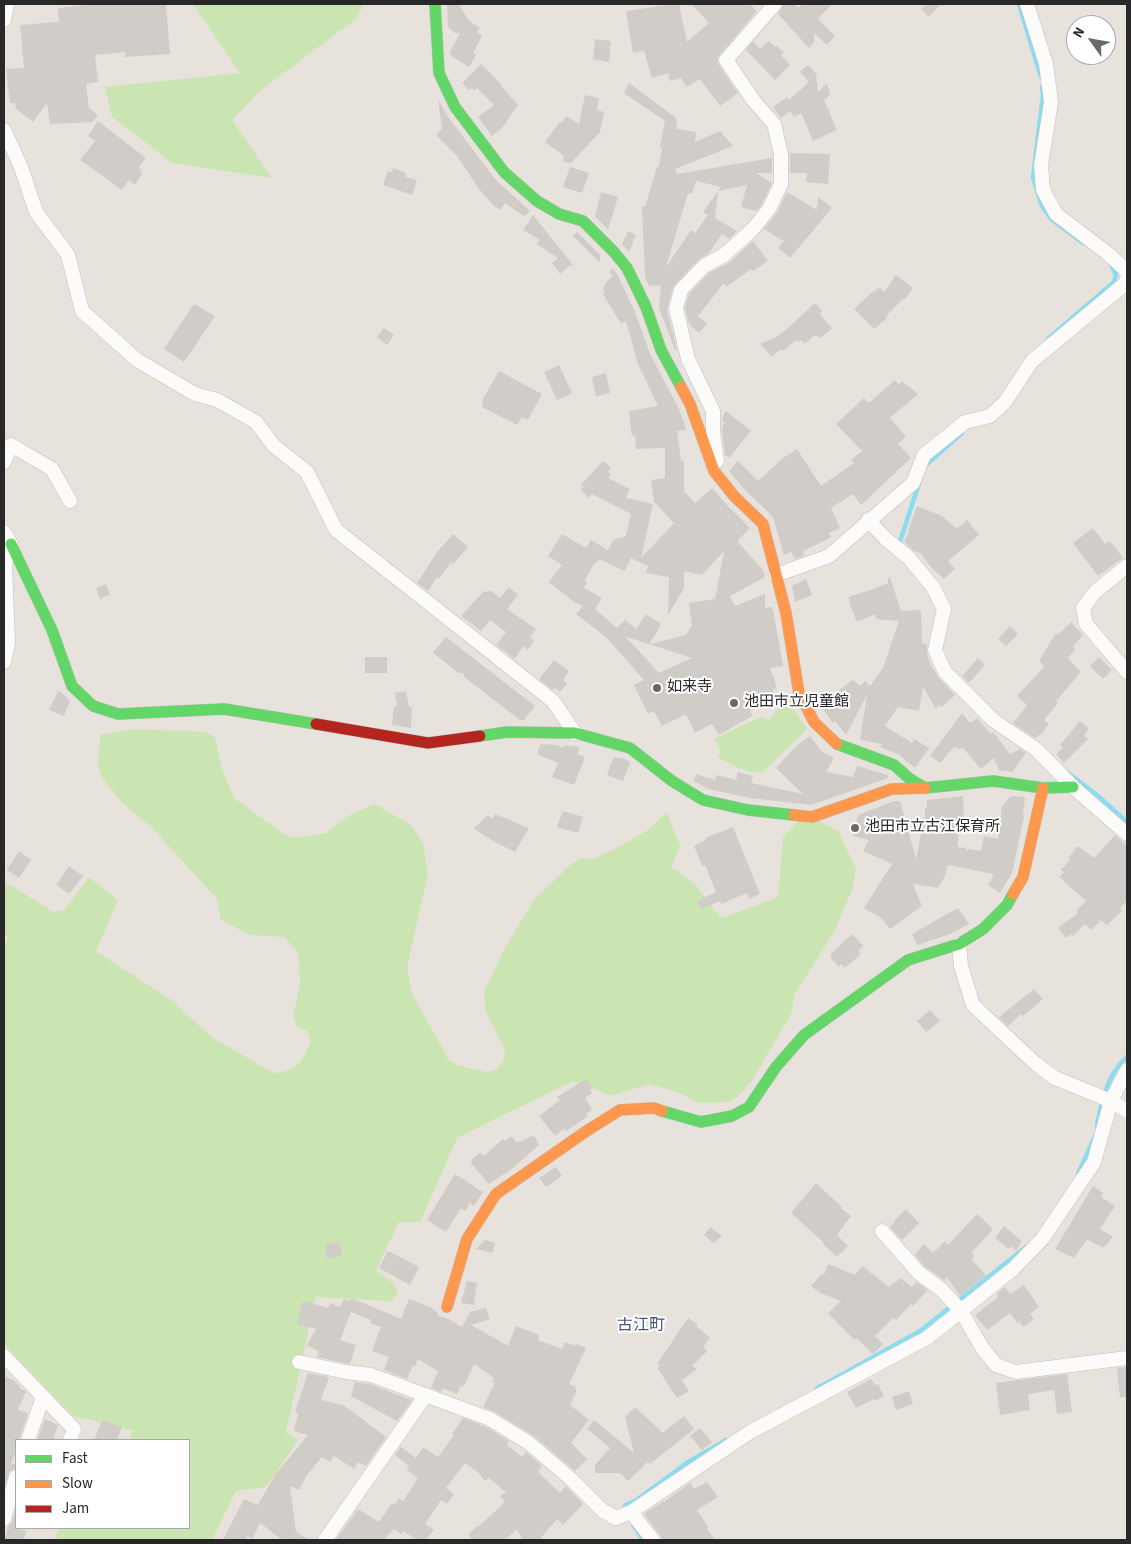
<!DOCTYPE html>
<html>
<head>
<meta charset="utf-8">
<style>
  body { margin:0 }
  #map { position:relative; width:1131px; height:1544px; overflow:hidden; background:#e8e2dc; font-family:"Source Sans 3",sans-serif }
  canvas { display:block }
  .frame { position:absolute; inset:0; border:5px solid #282828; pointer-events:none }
  .legend { position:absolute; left:15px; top:1439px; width:175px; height:90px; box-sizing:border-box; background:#fff; border:1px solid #a9a9a9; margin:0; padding:6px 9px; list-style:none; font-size:15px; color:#282828 }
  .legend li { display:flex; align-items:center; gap:10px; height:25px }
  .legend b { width:25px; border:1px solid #a9a9a9 }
  .north { position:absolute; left:1066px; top:15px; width:50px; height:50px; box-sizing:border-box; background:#fff; border:1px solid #a9a9a9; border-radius:50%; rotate:302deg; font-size:14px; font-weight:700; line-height:20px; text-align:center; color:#282828 }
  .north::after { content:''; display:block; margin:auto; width:18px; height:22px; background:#6b6967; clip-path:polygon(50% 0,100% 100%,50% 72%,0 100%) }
</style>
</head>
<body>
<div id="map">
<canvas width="1131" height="1544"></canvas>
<div class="frame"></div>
<ul class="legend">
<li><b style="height:6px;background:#63d668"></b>Fast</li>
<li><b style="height:6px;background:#ff974d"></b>Slow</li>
<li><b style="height:6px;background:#b3261e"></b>Jam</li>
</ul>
<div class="north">N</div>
</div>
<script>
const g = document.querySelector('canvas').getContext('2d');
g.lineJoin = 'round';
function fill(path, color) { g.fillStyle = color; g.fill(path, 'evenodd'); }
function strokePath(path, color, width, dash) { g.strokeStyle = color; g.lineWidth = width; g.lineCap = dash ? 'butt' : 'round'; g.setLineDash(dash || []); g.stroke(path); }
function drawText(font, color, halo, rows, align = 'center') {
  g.font = font + ' "Source Sans 3","Noto Sans JP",sans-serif'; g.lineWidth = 4; g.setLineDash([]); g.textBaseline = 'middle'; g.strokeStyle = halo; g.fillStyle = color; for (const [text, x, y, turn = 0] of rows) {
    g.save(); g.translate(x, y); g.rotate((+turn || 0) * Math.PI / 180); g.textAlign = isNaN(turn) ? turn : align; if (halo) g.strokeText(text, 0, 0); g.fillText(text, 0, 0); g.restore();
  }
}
const green = new Path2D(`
  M193 4H364L356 19 261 90 232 120 272 178 172 163 112 117 105 87 240 73Z
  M790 705 807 729 763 772C748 774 731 765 718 757L721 750 714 739 760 717 769 720 776 710Z
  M132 729 205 732 215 737 222 769 234 798 285 835 295 838 326 833 353 813 375 804 411 825 423 843 428 874 408 963V974L413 996 449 1060 457 1065 487 1072 497 1069 503 1061 505 1050 486 1012 484 991 506 946 534 900 572 863 582 858 592 859 611 851 648 830 667 812 680 846 671 867 696 885 715 911 722 918 778 897 783 837 797 822 812 817 838 831 856 869 852 890 835 930 795 994 791 1014 752 1081 738 1096 730 1102 698 1103 680 1093 650 1084 610 1096 582 1083 571 1082 457 1138 420 1222H399L376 1270 394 1284 398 1294 391 1301 316 1297 286 1432 298 1440 266 1487 236 1491 212 1540H58L55 1536 60 1528H189V1440H129L133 1430 73 1416 4 1344V945L8 937 4 935V881L53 912 64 910 89 877 118 900 96 951 173 1001 211 1037 274 1073C298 1071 303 1061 311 1040L307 1031 297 1026 293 1016 300 985 298 952 284 937 250 935 221 920 217 899 154 830 122 802 101 777 98 766 100 735Z`);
const stream = new Path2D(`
  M1019 4 1041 77
  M1042 87 1043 95 1033 178 1042 206 1051 219 1083 243
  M1049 338 1114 282 1116 275 1111 264
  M925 466 962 433
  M899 545 919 483
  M1068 773 1097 795 1127 822
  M1103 1110H1100C1105 1090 1111 1071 1127 1057
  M1097 1126 1100 1110
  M1078 1174 1095 1136
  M816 1389 920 1331 1026 1247
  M627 1511 625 1505 635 1501 688 1462 726 1440
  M633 1524 643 1540`);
const building = new Path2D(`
  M96 4H166L170 54 125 57V52L95 55 98 82 86 84 89 108 98 115 92 122 50 124 47 103 33 122 16 109 15 103H10L6 69 24 68 20 25 59 22 58 8Z
  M447 4H459L468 20 480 28 477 32 482 36 473 54 476 55 469 67 450 55V52L460 33H455L448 27Z
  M667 4H679L687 42 709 23 691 4H750L757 11 717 58 719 65 738 93 720 106 700 79 686 87 681 78 670 81 668 73 652 78 644 51 633 53 626 11 667 5Z
  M784 4H794L798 8 803 4H832L818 19 835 36 827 45 814 33V42L809 48 778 14Z
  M926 4H941L929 17 921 9Z
  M595 39 611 41 609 62 593 59Z
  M769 41 775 47 776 45 784 53 781 55 790 65 775 80 746 50 753 42 760 49Z
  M481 64 502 85 501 86 518 105 502 128 492 136 478 117 494 105 477 88 474 90 472 88 469 90 462 83Z
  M808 65 816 74 818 92 827 83 830 95 824 100 837 130 813 141 801 113 794 117 790 111 781 118 773 107 787 97 789 100 809 82 800 72Z
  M629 83 676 118 677 129 696 132 695 142 720 131 733 146 675 169 677 174 772 158V173H756L772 183 762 204 756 211 741 207 747 185 718 191 715 218 737 231 729 239 722 234 708 254 698 260 673 287 667 310 677 350H675L659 308 661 285 649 286 645 277 642 206 645 207 657 167H659L662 148 660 147 665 121 624 93ZM696 181 721 187 703 212 708 215 695 233 691 230 666 267 688 193 692 194Z
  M585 95 599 98 597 110 604 112 600 132 571 163 563 162 564 156 545 142 560 122 562 123 566 116 579 124Z
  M438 99 446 114 495 179 530 211 524 216 505 203 500 210 493 205 479 189 457 156 436 135 442 129Z
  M98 121 146 158 139 167 142 174 135 185 129 180 122 190 80 160 95 141 88 136Z
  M790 153 830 154 828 184 806 182 807 173H790Z
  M570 167 589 173 582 193 563 187Z
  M393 168 406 173 405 177 417 180 412 195 383 185 388 171 392 172Z
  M601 192 618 197 608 230 595 216Z
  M787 192 817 210 818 197 832 208 790 258 778 248 784 241 764 229 777 213Z
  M533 215 573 265 572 266 570 265 560 274 552 263 558 258 537 244 540 240 523 230Z
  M628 231 636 235 629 252 622 244Z
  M577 232 601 256 599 262 573 236Z
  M753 241 768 261 753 271 751 269 726 287 724 283 698 316 707 324 699 333 689 324 685 308 689 294 709 273 730 262Z
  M612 268 617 274 635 312 650 354 679 409 685 425 686 430 677 431 681 461H684V491L695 503 712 488 726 504 750 528 737 541 763 570 765 577 730 596 735 606 765 594V608L772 607 774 615 783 666 770 668 777 688 773 689 774 692 748 701 752 716 719 735 712 724 695 733 686 714 662 726 654 711 648 714 634 685 644 680 606 637 576 614 583 606 574 602 549 582 562 565 548 556 562 534 586 548 591 540 608 550 613 540 626 536 631 514 592 494 589 498 581 490 584 487 581 485 603 461 611 468 608 472 611 475 608 478 630 489 626 498 653 504 641 558 674 523 654 502 651 480 665 478V448L636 449 635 435 632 436 629 411 658 406 638 364 626 321 621 324 603 294 605 292 603 289 606 282 613 276 610 273ZM724 551 715 599 689 603 692 625 686 635 651 644 650 643 660 627V623L646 614 636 629 625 620 617 628 595 609 602 598 584 588 587 582 585 580 595 562 596 563 599 559 625 571 631 558 648 566 646 573 669 577 668 615 684 588V571L702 575ZM625 636 630 638 692 658 659 673Z
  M896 275 913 288 904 300 903 299 886 316 888 317 874 329 854 309 873 291 874 292 879 287 884 292Z
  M815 303 822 311 820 314 832 328 823 336 819 338 815 335 806 343 804 344 801 340 798 342 796 340 783 351 781 349 772 357 760 344 775 338 788 328Z
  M194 304 215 316 184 362 164 349Z
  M384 328 394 335 387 345 377 337Z
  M559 365 572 393 557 400 544 372Z
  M499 371 542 394 528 420 522 417 517 425 482 407 483 399Z
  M606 373 610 393 596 396 592 377Z
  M895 380 899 385 902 381 918 394 890 418 906 437 898 444 911 458 861 505 853 494 831 508 840 528 829 533 831 537 803 551 804 556 795 559 791 552 784 555 774 521 772 516 743 488 729 471 738 461 758 481 783 458 797 449 821 486 854 463 851 460 862 451 836 424 864 398 869 403Z
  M726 411 751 431 729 458 725 455 722 430V427L725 423 722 420V418Z
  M917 506 942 516 957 529 967 520 979 535 948 561 955 569 944 579 931 567 920 553 914 551 904 542 909 532 908 531Z
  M1093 528 1105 544 1110 541 1123 558 1098 576 1073 543Z
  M453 534 468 547 453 564 451 562 439 579 437 577 428 591 417 583 438 551Z
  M890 577 901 611 921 610 922 643 927 644V653L930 664 939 678 955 695 942 707 939 705 936 709 923 687 919 711 898 707 885 726 912 743 914 739 929 748 915 768 898 754 880 747 882 744 860 740 867 695 846 735 835 721 833 723 820 705 851 681 853 680 860 686 865 681 870 686 883 668 899 621 876 619V614L857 622 849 602 850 601 848 597 871 590 888 583V578Z
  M806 579 812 595 795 602 792 586Z
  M106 584 110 594 100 599 96 588Z
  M509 587 518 595 507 609 536 629 530 638 534 640 528 650 523 646 515 659 496 645 506 632 490 620 481 631 461 616 484 591 488 592 490 590 500 598Z
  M1071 622 1083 635 1073 646 1075 650 1068 658 1081 672 1056 701 1058 703 1044 720 1049 724 1042 733 1035 738 1013 723 1027 705 1017 696 1044 667 1039 661 1056 633 1058 635Z
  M1010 626 1018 634 1006 646 998 639Z
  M446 637 535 706 524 720H520L464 677 463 673H459L433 653Z
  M365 657H387V673H365Z
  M1099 657 1112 670 1103 679 1090 666Z
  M978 658 985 665 969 683 962 676Z
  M554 660 569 671 563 680 567 683 560 692 555 688 553 690 539 679Z
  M58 691 63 694 70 701 64 716 49 710Z
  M406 691 409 707H412L411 728 392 725 394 706H397L395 693Z
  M962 713 970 723 977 718 991 734 993 732 1010 754 1020 749 1026 753 1012 772 999 770 994 758 981 769 962 747 960 749 954 747 940 763 930 756Z
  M1080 721 1089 729 1084 735 1088 739 1064 763 1056 754 1063 748 1060 745Z
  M810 736 822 752 834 758 826 772 853 777 857 766 888 775V778L811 805 750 798 708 789 694 781 696 774 715 780 716 775 736 780 738 772 753 776 751 783 803 794 776 768 795 747Z
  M541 744 557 745 563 748 564 745 580 747 577 754 585 757 574 785 552 777 558 763 537 754Z
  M614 757 625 759 630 763 623 781 607 775Z
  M963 796 964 822H958V847L966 848 967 852 968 849 981 851 984 836 998 839 1002 806 1011 796 1025 797 1023 816H1024L1012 873 1000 893 988 885 994 874 948 865 945 876 938 888 913 884 922 906 890 929 881 918 864 908 892 864 863 851 869 840 853 836 858 815 894 801H900L916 859 925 814V808H927V800Z
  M563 811 583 817 578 833 557 827Z
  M495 814 529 828 515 852 495 842 474 829 487 815 492 819Z
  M733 827 760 894 749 899 747 893 721 904 720 901 701 909 697 901 716 892 705 865 702 866 694 846 706 840 705 838Z
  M1115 835 1127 846V900L1120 909 1122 911 1107 925 1101 920 1091 930 1085 924 1073 936 1071 934 1066 938 1058 928 1078 913 1076 911 1086 901 1059 877 1064 872 1061 870 1070 860 1068 858 1078 846 1094 858Z
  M19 851 31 860 19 878 7 870Z
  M69 866 83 876 69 894 56 885Z
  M958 908 969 924 950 934 917 945 912 934Z
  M852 934 863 946 858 951 861 954 845 968 841 964 839 967 831 958 832 957 830 955Z
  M1034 989 1043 999 1023 1016 1021 1014 1008 1026 999 1017Z
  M930 1010 940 1021 926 1032 917 1021Z
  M586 1079 592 1088 590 1090 592 1093 585 1098 592 1110 586 1114 588 1116 566 1131 564 1129 555 1136 539 1116 560 1100 557 1097Z
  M534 1135 539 1145 513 1168 489 1184 471 1163 472 1162 471 1160 479 1153 480 1155 482 1153 484 1156 503 1139 505 1141 511 1136 517 1143Z
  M556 1167 562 1176 546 1187 539 1178Z
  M455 1174 483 1192 474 1206 470 1203 465 1211 461 1208 446 1232 427 1220Z
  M816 1183 842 1207 841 1208 851 1216 837 1235 848 1246 837 1257 823 1244 824 1243 791 1213Z
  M1093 1186 1103 1193 1101 1197 1115 1206 1100 1229 1113 1237 1103 1248 1087 1239 1074 1258 1055 1249Z
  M906 1209 919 1223 902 1240 890 1227 895 1222 894 1221Z
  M977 1214 993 1229 971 1253 974 1256 971 1259 986 1275 960 1296 947 1277 944 1280 925 1267 915 1255 924 1244 933 1253 945 1241 948 1245Z
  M1004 1226 1022 1241 1016 1251 1011 1246 1009 1249 995 1238Z
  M710 1227 722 1236 713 1243 704 1235Z
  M485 1240 495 1243 492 1253 476 1249Z
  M340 1242 342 1256 327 1259 325 1245Z
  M388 1251 419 1267 410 1285 379 1268Z
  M828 1264 855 1275 862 1266 889 1287 901 1278 912 1287 916 1282 928 1290 913 1306 911 1304 896 1320 893 1318 875 1336 883 1344 873 1354 856 1338 854 1340 828 1313 841 1301 820 1293 811 1286 822 1274 824 1275Z
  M467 1281 477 1283 474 1305 461 1303Z
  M1024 1285 1039 1307 1030 1314 1034 1319 1023 1327 1019 1321 1017 1323 1010 1313 987 1330 975 1315 998 1297 997 1293 1005 1287 1010 1294Z
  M351 1298 401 1319 409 1299 430 1307 436 1311 439 1316 448 1319 462 1327 470 1312 486 1308 490 1319 471 1325 508 1346 516 1326 539 1335 538 1340 562 1349 565 1342 575 1346 576 1344 586 1348 569 1384 576 1387 575 1389 577 1390 570 1405 589 1420 571 1443 587 1459 575 1471 534 1436 495 1412 483 1407 495 1383 492 1381 494 1378 474 1364 464 1386H461L457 1394 443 1388 441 1392 431 1388 438 1371 418 1359 415 1367 413 1365 407 1379 384 1370 389 1357 372 1351 381 1327 370 1323 371 1320 351 1312 340 1340 356 1345 350 1364 317 1357 319 1352 307 1345 316 1329 297 1324 303 1301 328 1308 330 1303 340 1307 344 1299 350 1301Z
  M688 1318 698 1324 696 1326 710 1338 703 1347 707 1351 692 1366 697 1369 682 1380 689 1391 677 1398 658 1369 660 1365 657 1364Z
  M1127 1367V1397H1120L1117 1368Z
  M308 1373 329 1377 321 1400 343 1405 386 1437 366 1466 358 1462 354 1469 334 1456 330 1462 322 1457 307 1475 299 1490 290 1486 296 1532 309 1540H282L260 1523 252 1539 247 1536 245 1540H223L244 1499 258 1505 275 1475 308 1435 294 1431 298 1414 295 1412Z
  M1067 1374 1072 1412 1057 1414 1054 1390 1028 1394 1030 1410 1000 1415 996 1383Z
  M4 1376 15 1381V1382L20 1386 19 1388 26 1391 18 1410 28 1413 19 1440H16V1450L11 1464 16 1465V1468L10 1471 4 1488Z
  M871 1379 875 1385 878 1384 884 1396 875 1401 874 1399 856 1408 847 1392Z
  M355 1382 369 1384 412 1400 397 1421 351 1396Z
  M909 1391 913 1404 896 1410 892 1397Z
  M635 1407 662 1432H664L684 1416 694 1429 650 1464 648 1462 628 1481 620 1473H595V1465L610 1448 587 1429 594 1420 634 1453 625 1417Z
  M463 1418 486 1427 509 1441 507 1445 522 1457 526 1452 542 1466 538 1472 560 1493 566 1486 583 1504 563 1525 557 1519 539 1540H523L517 1529 505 1540H473L468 1535 477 1526 478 1527 505 1502 500 1496 506 1492 489 1478 485 1481 479 1473 465 1463 446 1488 454 1494 447 1504 441 1500 425 1524 434 1530 426 1540H417L403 1531 401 1534 394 1529 384 1540H336L358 1509 379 1522 392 1503 394 1505 399 1498 403 1501 418 1478 407 1470 409 1466 395 1455 401 1447 416 1458 423 1447 438 1457 454 1435 452 1434Z
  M45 1419 58 1425 53 1440H37Z
  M102 1420 122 1427 117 1440H94Z
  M700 1428 712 1442 702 1450 690 1436Z
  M707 1482 718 1497 697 1510 708 1527 707 1529 715 1540H662L660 1535 645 1515V1513L664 1501V1502L690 1483 694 1489Z
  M16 1508V1528L27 1531 23 1540H4L8 1527 12 1522Z`);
const street = new Path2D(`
  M1027 4 1046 64 1051 102 1041 165 1043 190 1056 214 1107 253 1127 271
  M4 20 7 4
  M4 130 21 167 36 212 68 255 82 311 137 360 195 394 217 400 256 422 274 446 307 472 336 530 553 701 575 733
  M717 461 713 431V411L688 359 676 308 681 290 704 266 724 255 753 229 769 209 781 184V154L774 124 753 100 726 60 775 4
  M4 462 11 445 52 469 70 501
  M868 520 886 539 909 558 933 587 944 609 935 650 945 672 993 720 1037 750 1073 787 1127 834
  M4 532 11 544 5 564 8 643 4 662
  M1127 566 1095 592 1083 608 1086 624 1127 672
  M776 575 829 556 913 483 924 455 965 422 990 416 1005 402 1032 361 1126 283 1127 278
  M959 944 961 966 973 1005 1036 1064 1055 1078 1111 1101 1127 1111
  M882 1231 919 1273 942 1290 961 1311 983 1349 996 1365 1016 1372 1127 1358
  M4 1356 74 1429 70 1440
  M299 1362 346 1372 371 1375 490 1419 529 1443 571 1479 603 1511 616 1518 631 1512
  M28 1440 43 1397
  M4 1519 16 1477
  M325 1540 426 1395
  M653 1540 631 1512 750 1432 927 1338 1013 1269 1043 1238 1094 1162 1111 1101 1127 1070`);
const fast = new Path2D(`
  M435 4 439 73 455 107 504 172 537 201 559 214 583 221 614 252 627 268 646 307 661 350 681 387
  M11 544 52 630 72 686 93 706 118 714 224 709 316 724
  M480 736 507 732 575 733 630 748 672 781 703 800 748 810 794 815
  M837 744 894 765 910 779 925 788 993 781 1043 788 1073 787
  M662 1111 701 1122 732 1116 749 1107 776 1067 804 1035 908 960 959 944 983 929 1007 905 1013 894`);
const slow = new Path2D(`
  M681 387 690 404 714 471 734 496 763 524 786 613 799 693 814 722 837 744
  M794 815 812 817 892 789 925 788
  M1013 894 1023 877 1043 788
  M447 1307 467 1239 496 1194 588 1130 620 1110 654 1108 662 1111`);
const jam = new Path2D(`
  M316 724 428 743 480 736`);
const markers = [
  [657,688,5,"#6b6967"],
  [734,703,5,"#6b6967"],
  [855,828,5,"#6b6967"]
];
const poiNames = [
  ["如来寺",667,688],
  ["池田市立児童館",744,703],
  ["池田市立古江保育所",865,828]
];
const neighbourhoodNames = [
  ["古江町",641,1326]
];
fill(green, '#cbe5b2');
strokePath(stream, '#8adcf0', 4.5);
fill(building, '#d0ccc7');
strokePath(street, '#c1bfbf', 15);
strokePath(fast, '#c1bfbf', 12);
strokePath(slow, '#c1bfbf', 12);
strokePath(jam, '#c1bfbf', 12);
strokePath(street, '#fcfbfa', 14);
strokePath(fast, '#63d668', 11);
strokePath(slow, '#ff974d', 11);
strokePath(jam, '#b3261e', 11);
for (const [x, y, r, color] of markers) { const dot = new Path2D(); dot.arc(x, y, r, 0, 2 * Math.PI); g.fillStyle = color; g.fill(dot); strokePath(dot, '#fff', 2); }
drawText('15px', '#282828', '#fff', poiNames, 'left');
drawText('16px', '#46537c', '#fff', neighbourhoodNames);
</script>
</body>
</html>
